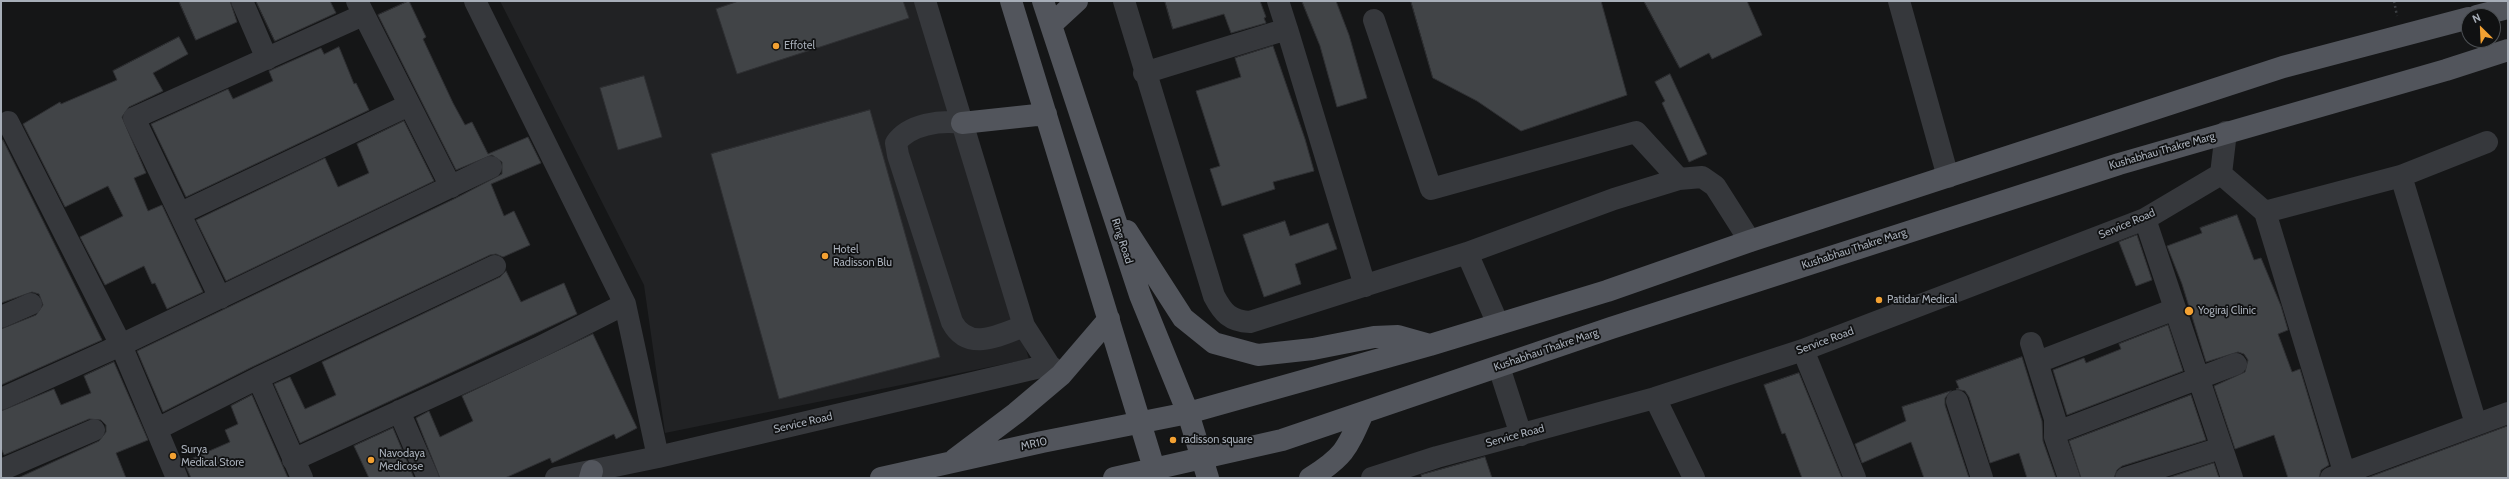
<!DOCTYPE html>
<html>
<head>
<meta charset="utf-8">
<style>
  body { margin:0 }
  #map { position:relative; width:2509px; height:479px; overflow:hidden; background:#151617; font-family:Cabin,sans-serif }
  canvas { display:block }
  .frame { position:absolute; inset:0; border:2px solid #a7aeb8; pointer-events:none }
  .north { position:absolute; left:2461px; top:8px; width:40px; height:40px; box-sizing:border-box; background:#101112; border:1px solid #4c5054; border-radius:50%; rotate:336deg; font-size:11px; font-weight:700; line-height:16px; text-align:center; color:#a7aeb8 }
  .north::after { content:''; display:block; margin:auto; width:14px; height:18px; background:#f3a132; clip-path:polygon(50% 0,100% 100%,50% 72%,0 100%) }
</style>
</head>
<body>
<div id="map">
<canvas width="2509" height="479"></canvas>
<div class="frame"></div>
<div class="north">N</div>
</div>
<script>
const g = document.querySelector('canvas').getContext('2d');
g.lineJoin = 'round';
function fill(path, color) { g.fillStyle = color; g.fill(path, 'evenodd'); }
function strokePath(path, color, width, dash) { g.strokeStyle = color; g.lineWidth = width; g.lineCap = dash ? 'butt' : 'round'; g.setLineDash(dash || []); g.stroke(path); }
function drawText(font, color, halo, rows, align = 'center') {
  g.font = font + ' Cabin,sans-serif'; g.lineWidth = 3.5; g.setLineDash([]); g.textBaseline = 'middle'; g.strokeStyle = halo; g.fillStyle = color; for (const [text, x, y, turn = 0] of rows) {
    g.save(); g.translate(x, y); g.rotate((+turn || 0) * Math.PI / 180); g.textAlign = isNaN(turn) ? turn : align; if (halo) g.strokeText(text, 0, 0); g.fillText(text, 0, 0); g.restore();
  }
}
const built = new Path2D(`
  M500 1H917L1029 359 665 433 644 285Z`);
const building = new Path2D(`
  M179 1H230L237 22 196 40Z
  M256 1H330L336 13 275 41Z
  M409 1 426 37 423 39 453 103 465 125 472 122 488 154 528 137 541 163 491 184 504 216 514 211 530 245 503 257 496 254 490 255 252 367 163 412 137 351 456 198 502 174V162L492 155 456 170 378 15Z
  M739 1H903L909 18 737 74 716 9Z
  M1165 1H1260L1266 17 1264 18 1266 23 1231 33 1224 14 1173 29Z
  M1302 1H1336L1349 35 1367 98 1337 107 1320 46Z
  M1411 1H1601L1627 95 1521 131 1477 101 1433 78Z
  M1644 1H1747L1762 35 1712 59 1709 53 1680 68Z
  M179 37 188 54 153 73 163 91 129 107 122 117 146 173 134 178 148 211 162 205 203 292 167 309 155 283 152 284 144 266 105 285 80 237 123 216 108 186 65 207 23 124 60 102 61 104 117 80 113 71Z
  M1273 46 1305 139 1314 171 1273 182 1275 189 1222 206 1210 169 1220 166 1196 91 1241 77 1235 58Z
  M339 47 354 84 356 83 369 110 186 197 151 124 228 89 233 99 273 81 269 71 321 48 324 54Z
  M1670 74 1707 154 1689 162 1662 103 1665 101 1655 82Z
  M644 76 662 137 618 150 600 88Z
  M870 110 940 357 779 399 711 154Z
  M404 121 434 181 226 281 196 220 325 158 338 187 369 173 357 144Z
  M1 140H3L102 340 1 385V329L36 315 43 305 39 294 32 292 1 303Z
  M2237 215 2254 260 2261 258 2281 306 2288 330 2278 334 2292 372 2300 369 2329 465 2321 470 2319 478H2288L2274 435 2235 449 2214 386 2245 372 2248 360 2244 354 2238 352 2206 362 2182 284 2167 246 2202 233 2200 228Z
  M1285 221 1290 236 1328 223 1337 249 1295 264 1301 284 1264 297 1243 235Z
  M2137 235 2152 280 2136 286 2119 242Z
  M506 271 521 302 564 283 577 314 300 443 274 384 290 377 305 409 336 395 322 362 500 277Z
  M2168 325 2183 371 2067 415 2053 370 2084 358 2086 363 2121 349 2119 344Z
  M593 334 637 428 616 439 614 434 552 463 550 458 505 478H440L416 418 429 411 440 437 473 421 462 396Z
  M2022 357 2042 421 2043 441 2056 478H2027L2019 453 1990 463 1969 397 1965 391 1956 389 1959 388 1956 381Z
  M114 362 148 440 116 453 126 478H18L99 441 106 432V425L101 420 89 419 4 455 1 448V411L54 389 61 405 91 393 84 376Z
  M1799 373 1842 478H1802L1785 433 1782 434 1764 385Z
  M1951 391 1945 398V405L1969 478H1924L1911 442 1862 463 1855 444 1906 421 1902 407Z
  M252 395 288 478H191L184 462 230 442 225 430 238 424 231 406Z
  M2191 395 2206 440 2122 466 2117 470 2114 478H2081L2069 441Z
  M2508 426V478H2367Z
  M393 428 414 478H369L354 446Z
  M1485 457 1492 478H1422L1421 475Z
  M2214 463 2219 478H2168Z`);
const path = new Path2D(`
  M2394 1 2397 16`);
const minor = new Path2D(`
  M242 1 267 59
  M357 1 451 187
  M475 1 625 304 658 457
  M925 1 1024 326 1049 365 1059 373
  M1124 1 1214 296C1223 313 1230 321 1250 322L1467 253 1614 199 1679 179 1702 177 1715 186 1750 241
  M1899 1 1948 177
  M1374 20 1431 189 1636 132 1679 179
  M1287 29 1365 286
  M1144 73 1287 29 1278 1
  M8 122 121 345 177 478
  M962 123C941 120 909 124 896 143L898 155 952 322C968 352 998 336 1024 326
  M2221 174 2265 212 2401 176 2487 142
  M2401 176 2476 424
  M2265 212 2346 478
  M181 213 409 105
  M2145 219 2232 478
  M1467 253 1498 324
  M220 298 134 118 363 15
  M1 317 31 304
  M2031 343 2055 419V437
  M1803 350 1855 478
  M2038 362 2175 309
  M1499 367 1521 435
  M258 378 302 478
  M1655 398 1694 478
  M1 399 121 345 491 167
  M1957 401 1982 478
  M399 411 428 478
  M157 429 258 378 495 266
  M293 460 538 348 625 304
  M1 470 94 430
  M556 478 658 457 1049 365
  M1372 478 1437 457 1655 398 1803 350 2145 219 2221 174 2226 132
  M2069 478 2055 437 2060 431 2236 364
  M2126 478 2221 448
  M2331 478 2508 413`);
const major = new Path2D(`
  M1011 1 1157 478
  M1043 1 1140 295 1188 413 1208 478
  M2477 16 2508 8
  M1051 25 1077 1
  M962 123 1046 114
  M1127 231 1183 318 1214 343 1258 355 1313 349 1374 337 1398 336 1430 345
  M955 459 1016 413 1061 375 1109 319
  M590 478 592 471
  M881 478 1042 442 1188 413 1430 345 1607 291 1750 241 2283 67 2469 18
  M1114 478 1282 440 1611 328 2119 164 2446 70 2508 50
  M1310 478C1344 457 1347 449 1363 413`);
const markers = [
  [776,46,4,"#f3a132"],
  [825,256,4,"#f3a132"],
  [1879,300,4,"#f3a132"],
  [2189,311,5,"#f3a132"],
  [1173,440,4,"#f3a132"],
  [173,456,4,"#f3a132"],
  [371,460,4,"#f3a132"]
];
const poiNames = [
  ["Effotel",784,46],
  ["Hotel",833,250],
  ["Radisson Blu",833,263],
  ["Patidar Medical",1887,300],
  ["Yogiraj Clinic",2198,311],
  ["radisson square",1181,440],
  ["Surya",181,450],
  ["Medical Store",181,463],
  ["Navodaya",379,454],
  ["Medicose",379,467]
];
const streetNames = [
  ["Kushabhau Thakre Marg",2162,151,-16],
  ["Service Road",2127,224,-23],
  ["Ring Road",1122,241,72],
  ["Kushabhau Thakre Marg",1854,249,-18],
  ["Service Road",1825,341,-20],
  ["Kushabhau Thakre Marg",1546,350,-19],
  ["Service Road",803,423,-13],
  ["Service Road",1515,436,-15],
  ["MR10",1034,444,-12]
];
fill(built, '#212224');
fill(building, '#414447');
strokePath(building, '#2f3033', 1);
strokePath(path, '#3c3f43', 2.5, [2, 3]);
strokePath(minor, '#36383c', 22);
strokePath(major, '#52555c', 22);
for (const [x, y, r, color] of markers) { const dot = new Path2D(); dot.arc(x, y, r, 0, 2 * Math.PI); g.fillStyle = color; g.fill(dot); strokePath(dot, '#101112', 1.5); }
drawText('11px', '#a7aeb8', '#101112', poiNames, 'left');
drawText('11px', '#a7aeb8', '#101112', streetNames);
</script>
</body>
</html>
